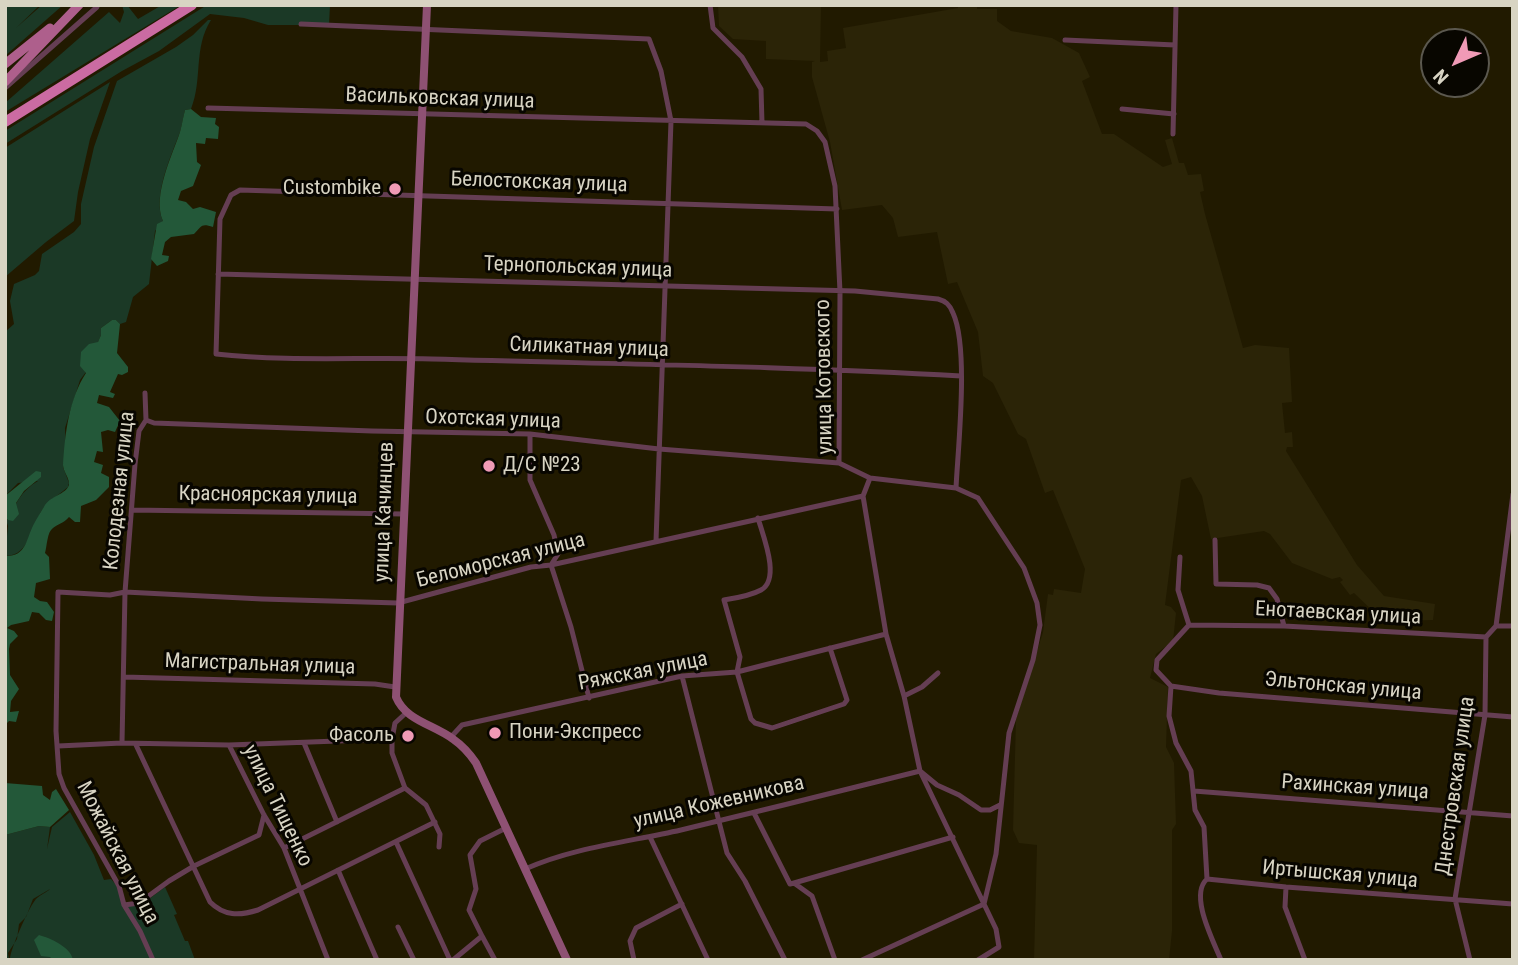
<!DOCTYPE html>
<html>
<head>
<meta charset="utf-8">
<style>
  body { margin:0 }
  #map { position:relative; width:1518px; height:965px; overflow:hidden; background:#211a00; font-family:"Roboto Condensed",sans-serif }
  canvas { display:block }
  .frame { position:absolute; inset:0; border:7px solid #d8d4c3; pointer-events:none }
  .north { position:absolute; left:1420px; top:28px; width:70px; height:70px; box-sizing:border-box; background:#080600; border:2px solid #5b584e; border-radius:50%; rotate:226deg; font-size:19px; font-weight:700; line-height:28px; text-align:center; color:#d8d4c3 }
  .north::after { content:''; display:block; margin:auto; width:24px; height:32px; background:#f09ab6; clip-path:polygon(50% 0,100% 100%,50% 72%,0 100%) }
</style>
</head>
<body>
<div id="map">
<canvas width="1518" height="965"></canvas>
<div class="frame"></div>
<div class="north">N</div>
</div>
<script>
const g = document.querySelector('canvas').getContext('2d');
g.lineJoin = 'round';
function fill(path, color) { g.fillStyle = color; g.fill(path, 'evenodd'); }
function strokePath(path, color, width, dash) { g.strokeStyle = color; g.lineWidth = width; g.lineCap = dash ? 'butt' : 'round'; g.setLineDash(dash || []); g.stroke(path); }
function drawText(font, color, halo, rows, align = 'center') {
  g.font = font + ' "Roboto Condensed",sans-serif'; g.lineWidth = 6; g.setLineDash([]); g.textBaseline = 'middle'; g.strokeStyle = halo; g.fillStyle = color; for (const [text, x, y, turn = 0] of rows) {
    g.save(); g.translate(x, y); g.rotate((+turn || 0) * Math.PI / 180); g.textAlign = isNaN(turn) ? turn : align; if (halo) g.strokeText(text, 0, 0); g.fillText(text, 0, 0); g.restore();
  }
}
const built = new Path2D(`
  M718 5H821L820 62 828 61 827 51 846 48 843 28 958 8V5H977V9H997V21L1011 31 1052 38 1079 53 1090 77 1082 81 1102 134H1114L1163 167 1172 164 1165 140 1172 138 1179 163H1184L1188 175 1201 174 1204 191 1200 192 1205 214 1243 348 1255 345 1289 348 1292 402 1282 403 1285 433 1292 432 1293 447H1287L1286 451 1357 565 1384 596 1435 604 1433 620 1395 621 1379 617 1354 593 1350 595 1340 582 1343 580 1340 577 1332 579 1292 563 1270 534 1264 531 1211 539 1202 496 1191 477 1181 480 1165 605 1171 607 1176 613 1173 641 1156 654 1150 678 1168 687 1166 747 1174 763 1176 824 1172 830V931L1169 960H1034L1037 845 1019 843 1013 830 1016 719 1043 632 1048 594 1053 595 1054 589 1081 593 1085 569 1053 490 1045 493 1026 439 1018 434 993 383 983 376 978 332 957 282 948 284 937 232 898 237 893 218 882 205 842 210 830 142 812 77V62L815 61 766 59V41L733 39 719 26Z`);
const green = new Path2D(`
  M5 5H40L16 28 42 5H63L5 56Z
  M122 5H127L138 19 162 5H181L5 112V103L109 12 120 23 124 12Z
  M207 5H330L329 25H268L244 18 210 14 159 51 122 71 5 144V131Z
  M208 20H211C193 48 203 79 191 109L185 110C183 118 182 125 180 132 171 156 152 197 163 221L155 231 149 284 133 297 126 322 120 324 116 320H112L101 328V335L86 372 80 380 65 428 66 453 63 467 69 483 68 487C61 493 52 499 46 505 31 521 32 556 5 556L8 526 5 517 8 520C15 504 22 490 38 481L18 483 5 496V332L14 324 10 301 14 284 35 275 39 271 42 254 74 232 81 224V204L94 147 117 81 176 47 193 35Z
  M110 82 90 139 78 192 74 221 46 242 5 277V148Z
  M70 812 94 855 104 880 111 879 117 886 124 905H141L165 887 177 914 174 915 185 941H188L195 960 10 959C10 950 30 904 37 898 40 895 47 892 50 889L33 899 26 917 19 924 17 939 8 953 9 959 5 960V835L39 826 50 827 47 849 52 827Z`);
const forest = new Path2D(`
  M191 109 201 117 216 118 215 124 219 127 218 139 206 138 205 144 196 143 197 162 201 165 193 186 181 191 178 200 186 202 193 209 200 207 216 212 213 227C201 223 202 226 194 234L171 237 165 242 162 255 169 256 168 261 157 266 151 259 157 224 163 221C152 196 172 156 180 132 182 125 183 117 185 110Z
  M112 320H116L120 324 117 353 128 367V372L122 375 118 374 110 392 115 394 113 398 99 395 97 403 109 407 120 421 115 432 108 430 101 432 103 452 97 451 94 462 103 465 101 473 109 477V487L96 500 81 506 80 522H75L69 517C63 524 59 523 53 528 47 532 47 546 45 553L49 557 50 579 36 583 34 597 40 601 47 602 54 612 52 621 46 620 39 613 32 612 29 621 11 625 7 628 14 631 18 636 10 644 9 649 10 675 19 689 11 701 10 712 19 711 16 722 9 721 5 725V737V556C25 557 26 541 32 528 35 521 41 512 45 505 51 496 66 494 69 485 70 479 63 471 63 465 65 433 69 399 86 373L80 366 81 352 89 344 98 342 101 335V328Z
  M36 471 41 472V477L24 491 16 503 19 514 13 521 8 520 5 517V496Z
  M5 783 42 786 43 795 50 800 52 792 56 789 69 810 50 827 39 826 5 835Z
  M39 935C50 938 71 947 73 960H53L50 957 41 956 34 940Z`);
const street = new Path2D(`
  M710 5 713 28 742 57 761 89 762 123
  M301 24 649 39 661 71 671 121 656 541
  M1065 40 1175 45
  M5 88 97 7
  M208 108 806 124 817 131 825 142 835 186 840 292 839 463
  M1122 109 1174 114
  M1173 134 1176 5
  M837 209 240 190 231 195 220 219 216 354C287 362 360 357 432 359 609 364 785 366 961 376
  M218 274 855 291 938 299C946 301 950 305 953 313 969 348 958 447 956 488
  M146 420 154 423 372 431 530 434 659 449 839 463 870 478 956 488 978 498 1024 568 1037 603 1040 625 1033 660 1009 733 996 854 984 904
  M530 434V480L554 535 558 554 551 565 571 627 589 698
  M870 478 863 496 886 634 904 696 920 771 996 929 999 947 978 960
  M132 510 404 514
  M758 518C763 536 781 579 761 590 750 596 736 598 724 600L740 657 737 672 751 719 755 723 772 728 844 704 847 700 830 648
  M1215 540 1216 584 1257 585 1269 588 1277 599 1284 626
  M1180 557 1178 590 1189 625
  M1189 625 1157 660 1156 670 1171 686 1169 716 1176 743 1191 771 1195 810 1204 827 1207 879C1189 895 1213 940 1221 960
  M1189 625 1284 626 1486 637
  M1496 626H1513
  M682 676 727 853 745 881 785 960
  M124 677 375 684 395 687
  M1171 686 1219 693 1513 717
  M904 696 922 687 938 673
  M451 737 462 725 682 676 737 672 886 634
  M392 739V753L405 788 426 805 440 834 439 847
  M122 743 125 592 135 464 139 431 146 420 145 393
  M304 743 337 822
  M136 745 210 902C224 916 239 916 258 910L435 822
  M229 745 264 815 284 848 328 960
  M58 746 122 743 229 745 392 739 395 723 406 713
  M1194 791 1513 816
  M754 813 790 884 794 883 812 896 835 960
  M650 837 708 960
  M396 842 450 960
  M284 848 405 788
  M525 869C575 847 628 842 681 830 761 811 840 791 920 771L937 785 959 795 981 810H990L1000 805
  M338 870 377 960
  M1207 879 1286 887 1513 904
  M794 883 953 837
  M1286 887 1285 907 1305 960
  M124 905 139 903 169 881 194 866 259 835 264 815
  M398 927 414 960
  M482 936 495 960
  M153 960 140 931 124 905 119 886 64 788 59 774 56 731 58 592 110 595 125 592 262 599 398 603 531 567 551 565 863 496
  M453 960 482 936 469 910 476 889 470 855 480 841 506 828
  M634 960 630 941 636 928 682 904
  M862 960 984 904
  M1470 960 1455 899 1485 715 1486 637 1496 626 1513 494`);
const secondary = new Path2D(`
  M427 5 396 697C406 721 433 724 453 739 463 746 470 754 476 763L567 960`);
const primary = new Path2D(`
  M5 64 50 28
  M5 82 79 5`);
const highway = new Path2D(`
  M5 122 192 5`);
const markers = [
  [395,189,7,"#f09ab6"],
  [489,466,7,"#f09ab6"],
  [495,733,7,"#f09ab6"],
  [408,736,7,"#f09ab6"]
];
const streetNames = [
  ["Васильковская улица",440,99,2],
  ["Белостокская улица",539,183,2],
  ["Тернопольская улица",578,268,2],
  ["Силикатная улица",589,348,2],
  ["улица Котовского",825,377,-91],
  ["Охотская улица",493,420,2],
  ["Колодезная улица",120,491,-84],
  ["Красноярская улица",268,496,1],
  ["улица Качинцев",385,512,-88],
  ["Беломорская улица",501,561,-14],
  ["Енотаевская улица",1338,614,3],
  ["Магистральная улица",260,665,2],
  ["Ряжская улица",643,672,-11],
  ["Эльтонская улица",1343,687,5],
  ["Днестровская улица",1456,786,-82],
  ["Рахинская улица",1355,788,4],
  ["улица Кожевникова",719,803,-13],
  ["улица Тищенко",277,806,64],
  ["Можайская улица",117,853,63],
  ["Иртышская улица",1340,875,5]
];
const poiNames = [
  ["Custombike",381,189],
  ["Д/С №23",503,466,"left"],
  ["Пони-Экспресс",509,733,"left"],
  ["Фасоль",394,736]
];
fill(built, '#2b2407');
fill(green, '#1b3926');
fill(forest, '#235839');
strokePath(street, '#653e53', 5);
strokePath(secondary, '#8e5173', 8);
strokePath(primary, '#ae5f8c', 9);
strokePath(highway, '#cb6ba2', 10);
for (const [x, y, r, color] of markers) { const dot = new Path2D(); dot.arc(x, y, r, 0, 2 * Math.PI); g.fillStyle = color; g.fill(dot); strokePath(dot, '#080600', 2.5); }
drawText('21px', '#d8d4c3', '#080600', streetNames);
drawText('21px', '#d8d4c3', '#080600', poiNames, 'right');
</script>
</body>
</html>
